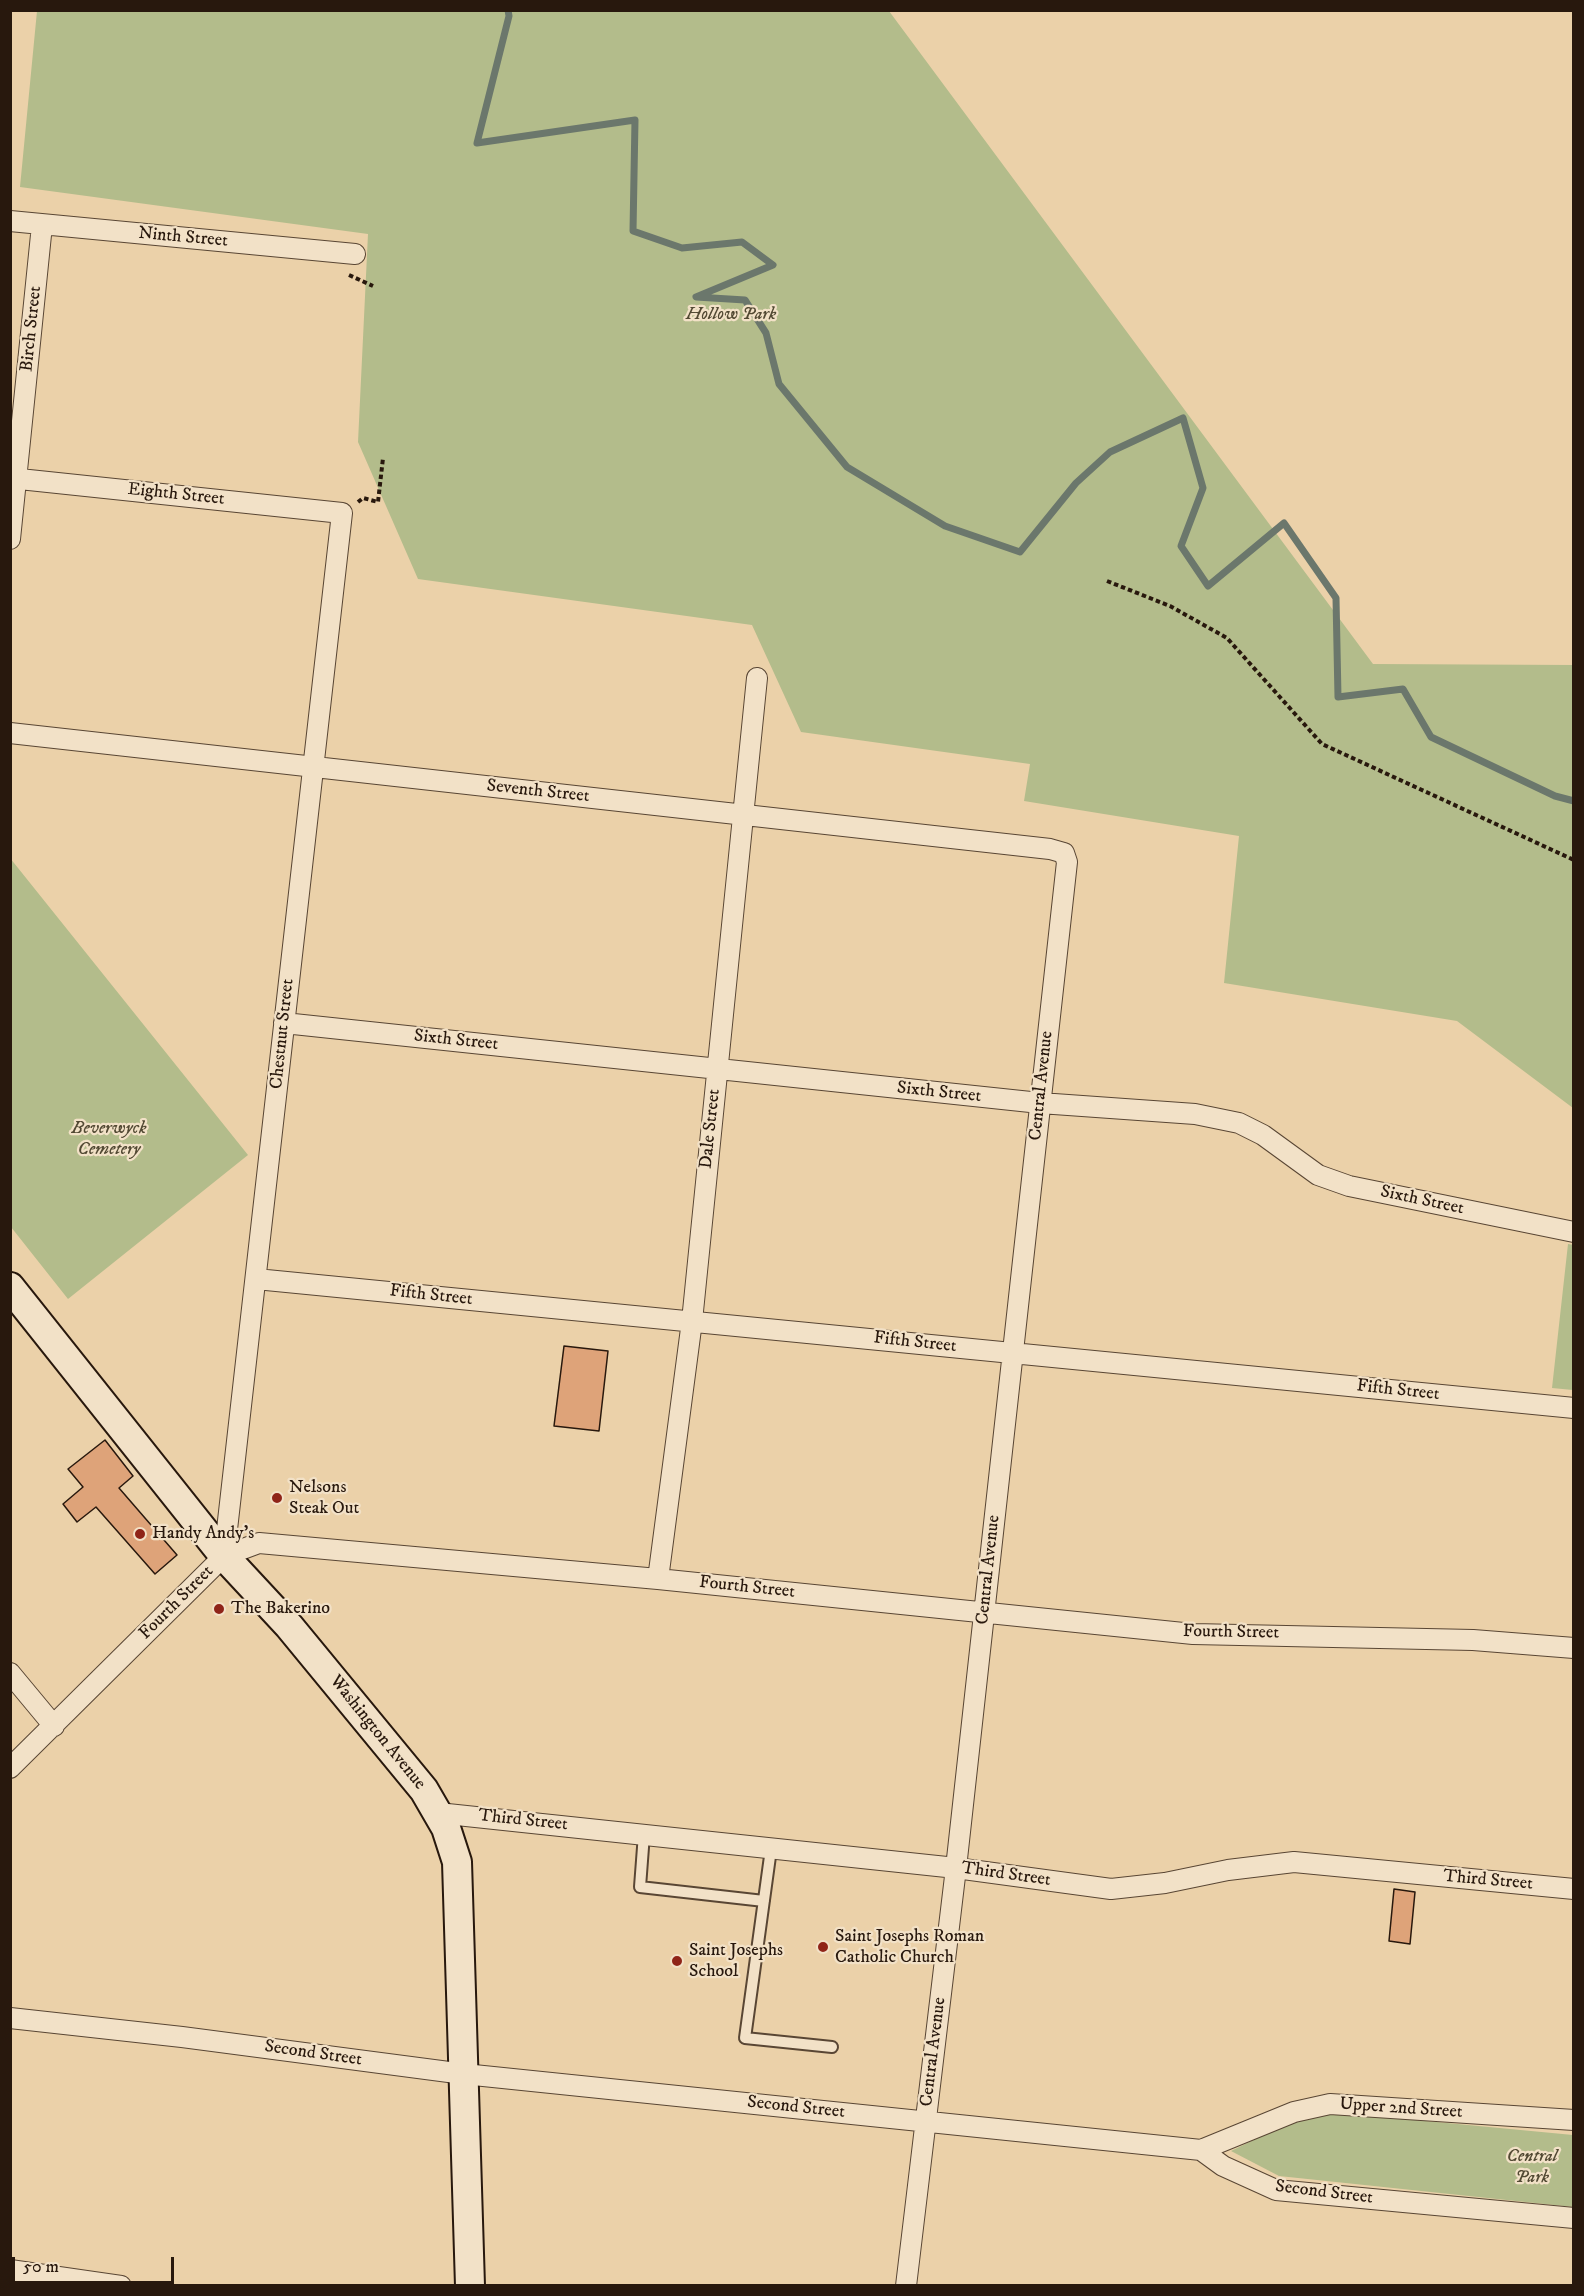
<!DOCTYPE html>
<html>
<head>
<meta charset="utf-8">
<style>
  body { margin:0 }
  #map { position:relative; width:1584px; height:2296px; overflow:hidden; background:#ebd1a9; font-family:"IM FELL DW Pica",serif }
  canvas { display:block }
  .frame { position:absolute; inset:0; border:12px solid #28180d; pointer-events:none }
  .scale { position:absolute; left:12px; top:2257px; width:162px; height:27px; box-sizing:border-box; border:3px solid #28180d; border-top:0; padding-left:8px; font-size:18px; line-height:21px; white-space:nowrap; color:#28180d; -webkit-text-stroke:4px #f2e1c7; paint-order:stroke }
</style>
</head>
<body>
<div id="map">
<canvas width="1584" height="2296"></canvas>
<div class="frame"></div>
<div class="scale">50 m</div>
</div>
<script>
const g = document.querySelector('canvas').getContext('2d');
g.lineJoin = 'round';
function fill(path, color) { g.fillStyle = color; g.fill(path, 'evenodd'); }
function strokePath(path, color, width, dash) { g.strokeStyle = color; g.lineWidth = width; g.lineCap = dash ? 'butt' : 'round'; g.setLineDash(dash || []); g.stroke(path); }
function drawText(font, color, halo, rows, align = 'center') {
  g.font = font + ' "IM FELL DW Pica",serif'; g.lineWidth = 4.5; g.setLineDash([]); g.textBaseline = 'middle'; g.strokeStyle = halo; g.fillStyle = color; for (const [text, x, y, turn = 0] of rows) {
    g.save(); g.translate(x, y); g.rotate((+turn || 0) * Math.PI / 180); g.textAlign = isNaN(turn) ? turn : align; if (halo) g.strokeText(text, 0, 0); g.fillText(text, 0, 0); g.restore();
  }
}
const green = new Path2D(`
  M37 11H889L1373 664 1573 665V1108L1457 1021 1224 983 1239 836 1024 801 1030 764 801 732 752 625 418 579 358 442 368 234 20 187Z
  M10 858 248 1155 68 1299 11 1227Z
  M1568 1244 1574 1245 1573 1390 1552 1388Z
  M1342 2113 1573 2135V2207L1279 2176 1231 2151 1274 2130 1308 2117Z`);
const stream = new Path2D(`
  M508 10 509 16 477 143 635 120 633 231 682 248 742 242 773 265 696 297 745 300 766 333 779 384 847 467 945 526 1020 552 1076 483 1110 452 1183 418 1203 488 1181 546 1208 586 1284 523 1336 598 1338 697 1403 689 1431 737 1555 796 1574 801`);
const building = new Path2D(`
  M564 1346 608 1351 599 1431 554 1426Z
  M105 1440 133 1476 119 1488 177 1555 155 1574 96 1507 77 1522 63 1504 83 1487 68 1469Z
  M1394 1889 1415 1892 1410 1944 1389 1941Z`);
const path = new Path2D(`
  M349 275 373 286
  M358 502 363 498 378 502 383 458
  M1107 581 1170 606 1227 638 1322 744 1574 860`);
const lane = new Path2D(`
  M644 1834 640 1887 764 1901
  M771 1849 745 2038 832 2047`);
const street = new Path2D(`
  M10 221 355 254
  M10 478 342 513 224 1556
  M10 539 42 225
  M10 733 1050 849 1064 853 1067 862 956 1868 906 2286
  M284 1023 1040 1103 1195 1114 1239 1123 1263 1135 1318 1175 1349 1186 1574 1232
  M256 1279 1574 1408
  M658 1579 692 1321 757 678
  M10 1673 54 1726
  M10 1768 224 1556 259 1543 658 1579 1193 1634 1473 1640 1574 1648
  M438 1813 956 1868 1111 1889 1165 1883 1228 1870 1294 1862 1574 1889
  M10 2018 182 2037 464 2074 1201 2150 1223 2166 1276 2190 1574 2218
  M1201 2150 1294 2112 1330 2104 1574 2120
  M10 2270 121 2286`);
const secondary = new Path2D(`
  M10 1287 224 1556 289 1626 424 1790 446 1828 457 1862 470 2286`);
const markers = [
  [277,1498,6,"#8f2418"],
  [140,1534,6,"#8f2418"],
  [219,1609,6,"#8f2418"],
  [823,1947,6,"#8f2418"],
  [677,1961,6,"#8f2418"]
];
const streetNames = [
  ["Ninth Street",183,238,5],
  ["Birch Street",32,329,-84],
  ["Eighth Street",176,495,6],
  ["Seventh Street",538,792,6],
  ["Chestnut Street",283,1034,-84],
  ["Sixth Street",456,1041,6],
  ["Central Avenue",1042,1086,-84],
  ["Sixth Street",939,1093,6],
  ["Dale Street",711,1129,-84],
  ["Sixth Street",1422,1201,12],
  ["Fifth Street",431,1296,6],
  ["Fifth Street",915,1343,6],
  ["Fifth Street",1398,1391,6],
  ["Central Avenue",989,1570,-84],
  ["Fourth Street",747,1588,6],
  ["Fourth Street",177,1603,-45],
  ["Fourth Street",1231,1633,1],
  ["Washington Avenue",377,1733,51],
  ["Third Street",523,1821,6],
  ["Third Street",1006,1875,8],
  ["Third Street",1488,1881,5],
  ["Central Avenue",934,2052,-83],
  ["Second Street",313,2054,8],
  ["Second Street",796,2108,6],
  ["Upper 2nd Street",1401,2109,4],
  ["Second Street",1324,2193,7]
];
const parkNames = [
  ["Hollow Park",731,315],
  ["Beverwyck",109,1129],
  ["Cemetery",109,1150],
  ["Central",1532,2157],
  ["Park",1532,2178]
];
const poiNames = [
  ["Nelsons",289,1488],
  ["Steak Out",289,1509],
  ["Handy Andy's",152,1534],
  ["The Bakerino",231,1609],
  ["Saint Josephs Roman",835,1937],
  ["Catholic Church",835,1958],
  ["Saint Josephs",689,1951],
  ["School",689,1972]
];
fill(green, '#b3bc8b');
strokePath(stream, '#6b776c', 7);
fill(building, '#dea379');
strokePath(building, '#28180d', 1.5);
strokePath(lane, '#594634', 14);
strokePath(street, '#594634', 22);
strokePath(secondary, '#28180d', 32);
strokePath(path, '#28180d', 4, [4.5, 3]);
strokePath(lane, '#f2e1c7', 10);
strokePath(street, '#f2e1c7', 20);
strokePath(secondary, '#f2e1c7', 28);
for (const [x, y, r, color] of markers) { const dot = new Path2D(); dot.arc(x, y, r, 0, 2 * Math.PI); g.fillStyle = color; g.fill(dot); strokePath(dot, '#f2e1c7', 2); }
drawText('18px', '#28180d', '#f2e1c7', streetNames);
drawText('italic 18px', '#524933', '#f2e1c7', parkNames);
drawText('18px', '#28180d', '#f2e1c7', poiNames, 'left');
</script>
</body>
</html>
